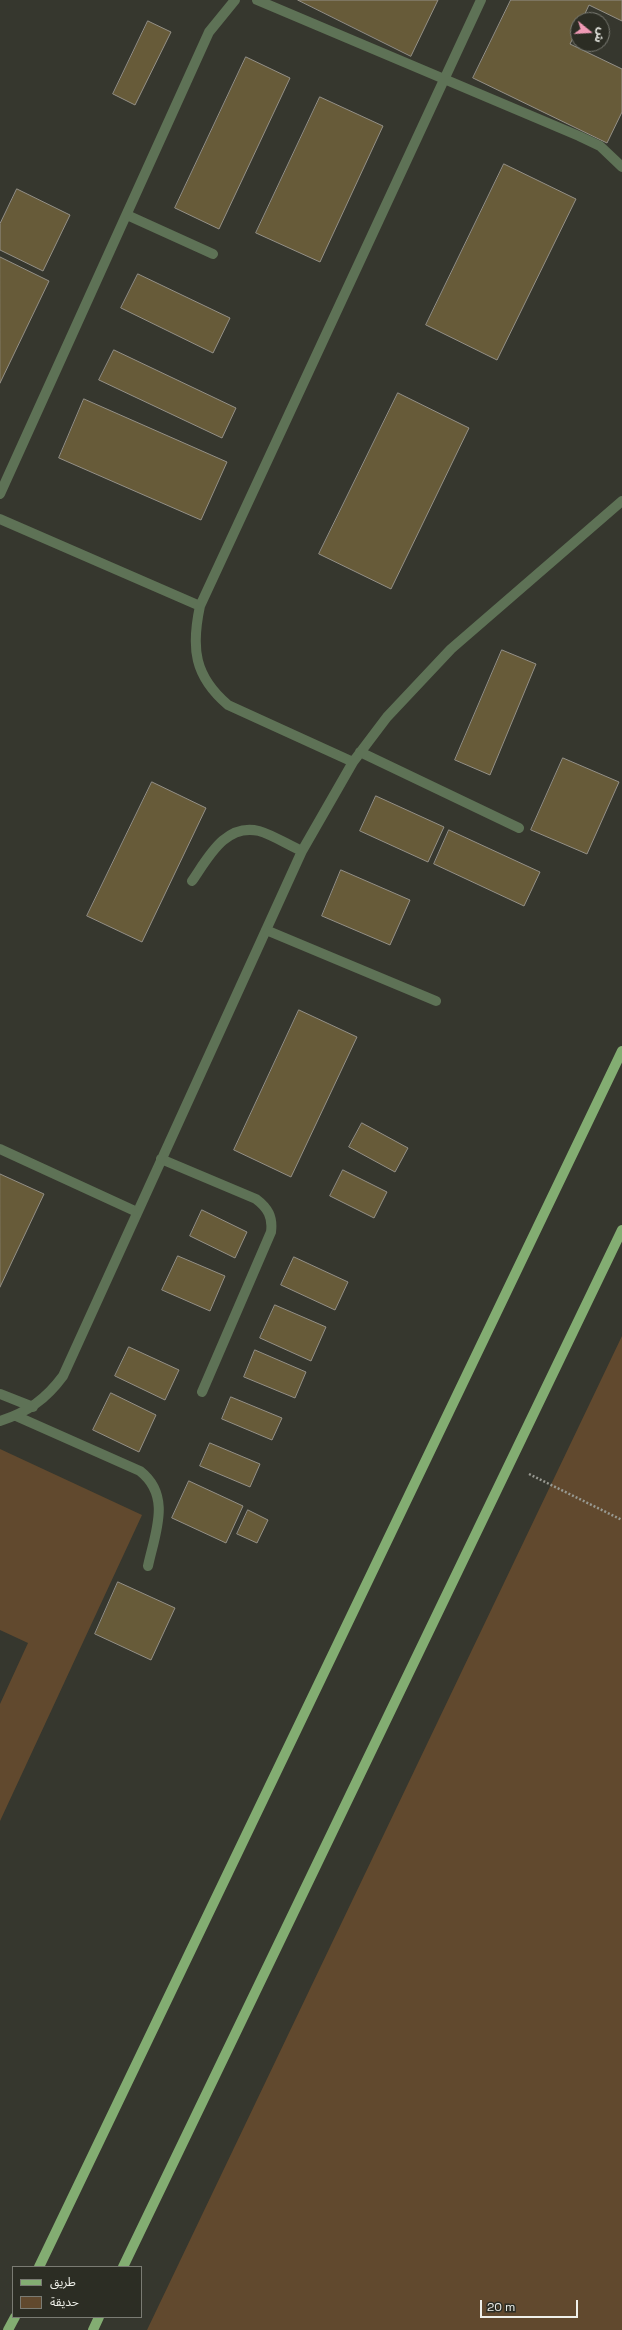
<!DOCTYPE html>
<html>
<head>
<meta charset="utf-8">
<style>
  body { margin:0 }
  #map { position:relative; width:622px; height:2330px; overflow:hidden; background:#36372e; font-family:"Space Grotesk","Noto Sans Arabic",sans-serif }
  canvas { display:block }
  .legend { position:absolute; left:12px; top:2266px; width:130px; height:52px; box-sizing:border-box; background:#2c2d24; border:1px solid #7a7b73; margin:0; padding:5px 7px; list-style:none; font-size:12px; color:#eff0ea }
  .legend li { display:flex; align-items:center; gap:8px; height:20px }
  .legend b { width:20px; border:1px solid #7a7b73 }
  .north { position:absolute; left:570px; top:12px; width:40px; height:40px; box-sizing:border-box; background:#2c2d24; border:1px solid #7a7b73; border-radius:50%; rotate:108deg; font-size:11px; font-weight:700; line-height:16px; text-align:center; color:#eff0ea }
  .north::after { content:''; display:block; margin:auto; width:14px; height:18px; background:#f09ab5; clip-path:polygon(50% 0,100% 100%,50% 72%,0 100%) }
  .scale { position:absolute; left:480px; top:2300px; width:98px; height:18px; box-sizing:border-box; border:2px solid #eff0ea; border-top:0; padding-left:5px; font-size:12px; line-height:14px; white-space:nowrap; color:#eff0ea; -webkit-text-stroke:3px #2c2d24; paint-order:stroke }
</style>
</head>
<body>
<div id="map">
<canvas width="622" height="2330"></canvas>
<ul class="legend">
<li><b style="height:5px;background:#83ad72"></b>طريق</li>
<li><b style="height:11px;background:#61492e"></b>حديقة</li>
</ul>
<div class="north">ش</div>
<div class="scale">20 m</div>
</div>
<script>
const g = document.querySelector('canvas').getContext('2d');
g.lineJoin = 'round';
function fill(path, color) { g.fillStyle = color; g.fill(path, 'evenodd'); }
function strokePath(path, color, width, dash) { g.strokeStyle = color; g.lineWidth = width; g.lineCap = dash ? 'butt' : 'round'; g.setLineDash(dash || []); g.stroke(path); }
const green = new Path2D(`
  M622 1336V2330H147Z
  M0 1449 142 1515 0 1821V1704L28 1643 0 1630Z`);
const building = new Path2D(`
  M298 0H438L411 56Z
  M511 0H622V21L589 5 582 20H578V28L570 44 622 69V112L607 143 473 78Z
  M148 21 171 32 135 105 113 94Z
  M246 57 290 78 219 229 175 208Z
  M320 97 383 126 320 262 256 233Z
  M504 164 576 199 497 360 426 325Z
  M17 189 70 215 43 271 0 250V224Z
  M0 257 49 281 0 383Z
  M138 274 230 318 213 353 121 308Z
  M114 350 236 408 222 438 99 380Z
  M398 393 469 428 391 589 319 554Z
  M84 399 227 462 201 520 59 458Z
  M502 650 536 664 490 775 455 760Z
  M563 758 619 782 587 854 531 830Z
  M152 782 206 808 142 942 87 916Z
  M376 796 444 827 428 862 360 831Z
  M449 830 540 872 524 906 434 864Z
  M341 870 410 900 390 945 322 916Z
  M299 1010 357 1037 291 1177 234 1150Z
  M362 1123 408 1148 395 1172 349 1147Z
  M343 1170 387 1192 374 1218 330 1196Z
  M0 1174 44 1194 0 1287Z
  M202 1210 247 1232 235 1258 190 1236Z
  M178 1256 225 1276 210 1311 162 1290Z
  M294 1257 348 1282 335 1310 281 1285Z
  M275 1305 326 1327 311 1361 260 1338Z
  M129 1347 179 1370 165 1400 115 1376Z
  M255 1350 306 1372 295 1398 244 1377Z
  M111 1393 156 1415 139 1452 93 1430Z
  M231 1397 282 1418 272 1440 222 1419Z
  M210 1443 260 1464 250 1487 200 1466Z
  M189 1481 243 1506 226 1543 172 1518Z
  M248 1510 268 1520 257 1543 237 1534Z
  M118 1582 175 1608 151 1660 95 1634Z`);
const path = new Path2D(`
  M529 1474 622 1520`);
const lane = new Path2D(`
  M257 0 579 136 600 146 622 167
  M127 215 213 254
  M0 494 209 32 235 0
  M0 519 200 606
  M360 752 519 828
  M353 762 228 705C194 676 191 648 200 606L481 0
  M192 881C208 858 225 823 259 831 273 835 288 845 302 851
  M266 930 436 1001
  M0 1149 137 1212
  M161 1159 256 1199C268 1208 273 1217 271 1232L202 1392
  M0 1394 33 1407
  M16 1416 140 1471C172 1496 155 1533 148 1566
  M0 1421C28 1412 46 1399 63 1376L302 851 353 762 387 717 451 649 622 501`);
const primary = new Path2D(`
  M39 2267 622 1051
  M123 2267 622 1230
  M8 2330 15 2317
  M93 2330 99 2317`);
fill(green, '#61492e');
fill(building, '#675b39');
strokePath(building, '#949087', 1);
strokePath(path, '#989991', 2.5, [2, 2]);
strokePath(lane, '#5e7256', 10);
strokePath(primary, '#83ad72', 10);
</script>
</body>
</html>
